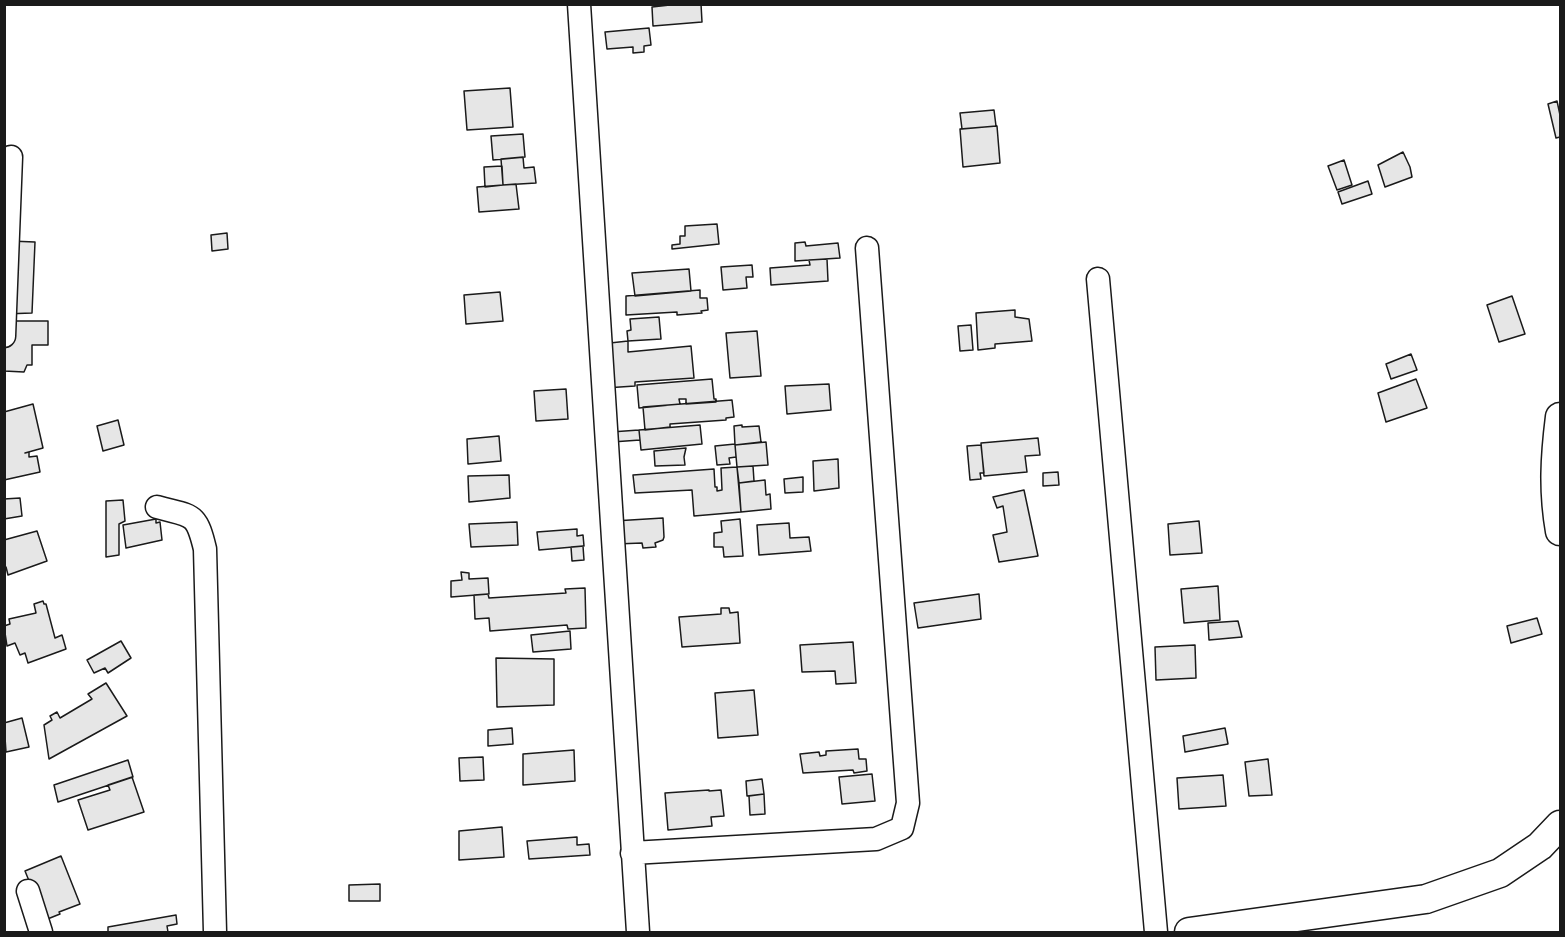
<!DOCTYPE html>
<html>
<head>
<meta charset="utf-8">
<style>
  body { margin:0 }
  #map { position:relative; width:1565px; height:937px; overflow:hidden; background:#fff; font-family:Quicksand,sans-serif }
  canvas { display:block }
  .frame { position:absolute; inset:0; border:6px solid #1a1a1a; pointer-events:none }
</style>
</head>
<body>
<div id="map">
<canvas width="1565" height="937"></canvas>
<div class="frame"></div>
</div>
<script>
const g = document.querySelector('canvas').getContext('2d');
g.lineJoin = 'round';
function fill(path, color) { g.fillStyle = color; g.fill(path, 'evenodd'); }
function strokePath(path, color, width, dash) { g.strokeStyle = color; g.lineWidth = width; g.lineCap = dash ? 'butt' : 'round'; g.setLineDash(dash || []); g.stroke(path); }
const building = new Path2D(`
  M679 4H701L702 22 653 26 652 7Z
  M649 28 651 45 644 46V52L633 53V47L607 49 605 32Z
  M510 88 513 127 467 130 464 91Z
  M1557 101 1560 115V137L1556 138 1548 104Z
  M994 110 996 126 962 129 960 113Z
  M997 126 1000 163 963 167 960 129Z
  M523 134 525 157 493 160 491 136Z
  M1403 152 1410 167 1412 177 1385 187 1378 165Z
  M523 157 524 168 534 167 536 183 503 185 501 159Z
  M1344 160 1352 185 1337 190 1328 166Z
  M502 166 503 185 485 187 484 167Z
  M1368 181 1372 194 1342 204 1338 192Z
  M516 184 519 209 479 212 477 187Z
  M717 224 719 244 672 249V245L680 244V236H685V226Z
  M227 233 228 249 212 251 211 235Z
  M10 241 35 242 32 313 4 314Z
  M805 242 806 246 838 243 840 258 795 261V243Z
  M827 259 828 281 771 285 770 268 810 265 809 260Z
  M752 265 753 277H746L747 288 723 290 721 267Z
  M689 269 691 291 635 296 632 273Z
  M700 290V298H707L708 310 701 311 702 313 677 315V312L626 315V296Z
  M500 292 503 321 466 324 464 295Z
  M1512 296 1525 334 1499 342 1487 305Z
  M1015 310V317L1029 319 1032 341 995 344V348L978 350 976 313Z
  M659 317 661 339 628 341 627 331 631 330 630 319Z
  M4 321H48V345H32V365H27L24 372 4 371Z
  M971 325 973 350 960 351 958 326Z
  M757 331 761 376 730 378 726 333Z
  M628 341V352L691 346 694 378 635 382V386L605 388 601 344Z
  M1411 354 1417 370 1391 379 1386 364Z
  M712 379 714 399H716V402L686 404V399H679L680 404 639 408 637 385Z
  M1416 379 1427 408 1386 422 1378 393Z
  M829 384 831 410 787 414 785 386Z
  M566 389 568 419 536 421 534 391Z
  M732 400 734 417 726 418V420L670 424V427L645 430 643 407Z
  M33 404 43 448 25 453 29 452V457L37 456 40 472 4 480V412Z
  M118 420 124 445 103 451 97 426Z
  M700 425 702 444 641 450 639 430Z
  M742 425V427L759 426 761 442 735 445 734 426Z
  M639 430 640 440 612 442 611 432Z
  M499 436 501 461 468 464 467 439Z
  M1038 438 1040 455 1025 456 1027 472 984 476 981 443Z
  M766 442 768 465 737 467 735 445Z
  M735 444 736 457 729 458 730 464 717 465 715 446Z
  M981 445 984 473H980L981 479 970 480 967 446Z
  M686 448 684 457 685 465 655 466 654 451Z
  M838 459 839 488 814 491 813 461Z
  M753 466 754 481 739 483 737 467Z
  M737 467 741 512 694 516 692 490 635 493 633 475 714 469 715 487H717V491L722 490 721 468Z
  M1058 472 1059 485 1043 486V473Z
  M509 475 510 498 469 502 468 476Z
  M803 477V492L785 493 784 479Z
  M765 480 766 495 770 494 771 509 741 512 739 483Z
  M1024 490 1038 556 999 562 993 535 1007 532 1003 506 997 508 993 497Z
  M20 498 22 516 4 519V499Z
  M123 500 125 521 119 524V555L106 557V501Z
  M663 518 664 537 663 540 655 543 656 547 643 548 642 543 616 544 614 521Z
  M156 519V523L160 522 162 540 126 548 123 525Z
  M740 519 743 556 724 557 723 547H714V533L722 532 721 521Z
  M1199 521 1202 553 1170 555 1168 524Z
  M517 522 518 545 471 547 469 524Z
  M789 523 790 538 809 537 811 551 759 555 757 525Z
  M577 529V536L583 535 584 546 539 550 537 532Z
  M37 531 47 561 8 575 6 567H4V540Z
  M583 546 584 560 572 561 571 547Z
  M461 572 469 573V579L488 578 489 594 451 597V581L462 580Z
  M1218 586 1220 620 1184 623 1181 589Z
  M585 588 586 628 568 629 567 625 490 631 489 618 475 619 474 595 488 594 489 598 566 593 565 589Z
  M979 594 981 619 918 628 914 603Z
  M43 601 44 604H46L55 638 62 635 66 649 28 663 25 653 20 655 15 643 7 646 4 626 10 624 9 619 36 613 34 604Z
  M721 608H729L730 613 738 612 740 643 682 647 679 617 721 614Z
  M1537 618 1542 634 1511 643 1507 626Z
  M1238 621 1242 637 1209 640 1208 623Z
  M570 631 571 649 533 652 531 635Z
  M121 641 131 658 108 673 105 668 94 673 87 660Z
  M853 642 856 683 836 684 835 671 802 672 800 645Z
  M1195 645 1196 678 1156 680 1155 647Z
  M496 658 554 659V705L497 707Z
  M106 683 127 716 49 759 44 725 52 720 50 716 57 712 60 718 92 699 88 694Z
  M754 690 758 735 718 738 715 693Z
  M22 718 29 747 6 752 4 723Z
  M512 728 513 744 488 746V730Z
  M1225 728 1228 744 1185 752 1183 736Z
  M858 749 859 759H866L867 771 854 773 853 770 803 773 800 754 819 752 820 756 826 755V751Z
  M574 750 575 781 523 785V754Z
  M483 757 484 780 460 781 459 758Z
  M1268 759 1272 795 1249 796 1245 762Z
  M128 760 133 777 58 802 54 785Z
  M872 774 875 801 842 804 839 777Z
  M1223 775 1226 806 1179 809 1177 778Z
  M132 777 144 812 88 830 78 800 110 790 108 785Z
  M762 779 764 794 747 796 746 781Z
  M709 790V791L721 790 724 816 711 817 712 826 668 830 665 793Z
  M764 794 765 814 750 815 749 796Z
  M502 827 504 857 459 860V831Z
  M577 837V845L589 844 590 855 529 859 527 841Z
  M61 856 80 904 59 912 60 914 45 920 25 871Z
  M380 884V901H349V885Z
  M176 915 177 924 167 926 168 932H108V927Z`);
const minor = new Path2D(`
  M579 4 638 932
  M1098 279 1156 932
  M4 336 11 157
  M157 507C192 517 196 511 205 549L215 932
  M632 853 876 839 902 828 908 803 867 248
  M28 891 41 932`);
const tertiary = new Path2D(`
  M1560 417C1555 457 1553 491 1560 531
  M1189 932 1426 899 1500 873 1540 846 1560 825`);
fill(building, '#e6e6e6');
strokePath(building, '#1a1a1a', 1.5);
strokePath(minor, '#1a1a1a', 25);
strokePath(tertiary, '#1a1a1a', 31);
strokePath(minor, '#fff', 22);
strokePath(tertiary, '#fff', 28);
</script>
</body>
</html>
